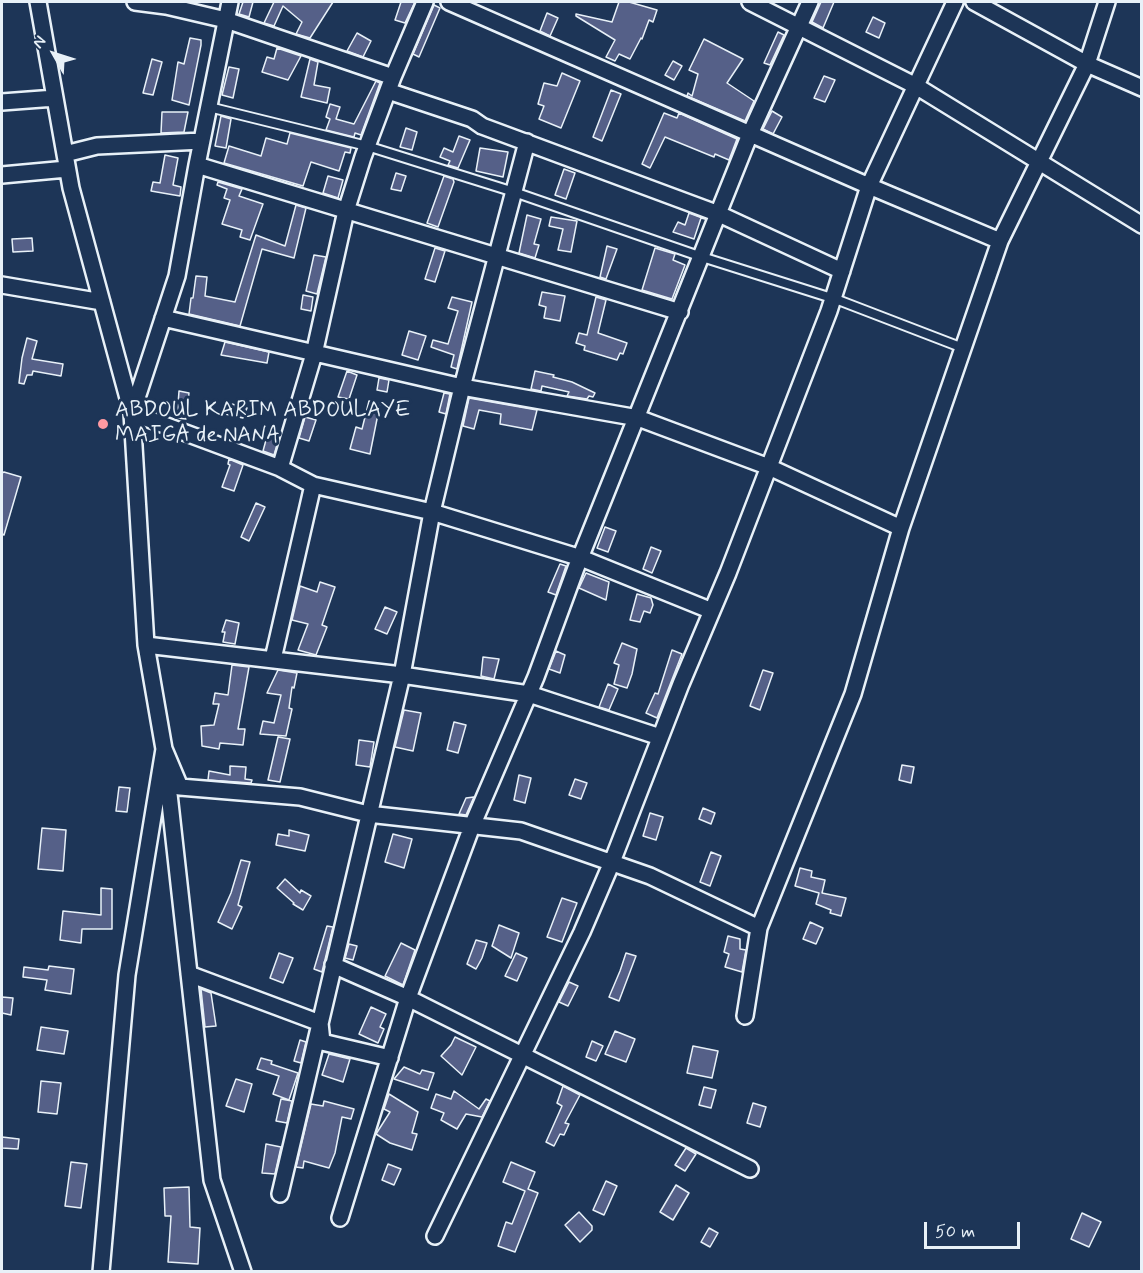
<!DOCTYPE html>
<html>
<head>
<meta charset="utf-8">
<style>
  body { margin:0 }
  #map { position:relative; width:1143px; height:1273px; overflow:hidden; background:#1d3557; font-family:Mynerve,sans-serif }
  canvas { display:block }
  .frame { position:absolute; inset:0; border:3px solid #e8f1f8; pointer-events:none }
  .north { position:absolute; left:24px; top:24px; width:60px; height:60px; -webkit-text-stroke:4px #1d3557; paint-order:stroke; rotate:309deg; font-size:16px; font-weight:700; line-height:24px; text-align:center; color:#e8f1f8 }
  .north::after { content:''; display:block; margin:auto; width:21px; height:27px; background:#e8f1f8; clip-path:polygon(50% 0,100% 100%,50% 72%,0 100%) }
  .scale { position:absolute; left:924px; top:1222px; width:96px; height:27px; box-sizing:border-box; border:3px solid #e8f1f8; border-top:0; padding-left:8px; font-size:18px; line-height:21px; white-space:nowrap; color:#e8f1f8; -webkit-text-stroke:4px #1d3557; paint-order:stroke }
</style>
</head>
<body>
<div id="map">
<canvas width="1143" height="1273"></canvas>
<div class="frame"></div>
<div class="north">N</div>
<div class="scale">50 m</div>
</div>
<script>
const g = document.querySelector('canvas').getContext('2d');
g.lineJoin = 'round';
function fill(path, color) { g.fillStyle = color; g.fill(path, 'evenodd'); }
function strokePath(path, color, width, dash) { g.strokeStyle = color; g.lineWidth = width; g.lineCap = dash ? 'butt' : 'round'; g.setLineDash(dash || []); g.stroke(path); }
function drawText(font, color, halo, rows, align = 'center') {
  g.font = font + ' Mynerve,sans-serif'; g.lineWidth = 6; g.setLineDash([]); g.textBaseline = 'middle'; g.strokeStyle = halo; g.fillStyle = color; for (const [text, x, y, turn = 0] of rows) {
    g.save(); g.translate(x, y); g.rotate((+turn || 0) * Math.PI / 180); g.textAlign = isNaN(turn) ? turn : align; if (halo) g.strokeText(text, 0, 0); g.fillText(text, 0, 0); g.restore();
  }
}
const building = new Path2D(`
  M243 2H253L249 17 239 14Z
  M274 2H333L310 38 296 34 302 22 283 6 274 26 264 23Z
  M401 2H415L405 23 395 20Z
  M619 2H629L657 10 653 22 649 20 642 39 641 38 630 59 619 54 615 61 606 57 615 40 576 16V14L612 22Z
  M821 2H834L823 28 812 22Z
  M434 5 440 8 419 57 413 54Z
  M547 13 558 18 550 36 540 31Z
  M873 17 885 23 879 38 866 32Z
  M778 32 784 35 770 65 764 63Z
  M357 33 371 41 363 57 347 51Z
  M190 38 201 40V45L189 105 172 100 178 62 184 64Z
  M704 39 743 59 727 83 754 101 745 121 687 96 688 93 692 96 698 74 689 70Z
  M277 48 301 56 288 80 262 72 267 57 274 59Z
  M152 59 162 62 153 95 143 93Z
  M310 59 318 62 314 85 330 88 327 103 301 97Z
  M673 61 682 66 674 80 665 75Z
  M229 67 239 69 233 98 222 95Z
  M562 73 580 81 561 128 539 119 544 106 538 104 544 83 557 86Z
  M824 76 835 80 825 102 814 98Z
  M376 81 380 83 361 135 355 133 354 137 326 130 330 119 326 117 330 104 340 107 336 119 354 124Z
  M611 90 621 94 602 141 593 137Z
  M772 111 782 117 773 134 763 129Z
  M162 112H188L184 132 161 133Z
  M664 113 677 118 679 113 737 139 729 160 715 154 714 157 665 137 650 168 642 164Z
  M221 116 231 119 226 148 215 146Z
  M406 128 417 132 412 150 400 147Z
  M290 133 351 148 350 153 345 152 339 171 311 162 303 186 224 163 229 146 261 156 266 138 287 144Z
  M459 136 470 140 458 168 448 165 450 161 440 157 444 148 453 152Z
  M480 148 508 152 503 177 476 171Z
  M165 155 178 158 173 185 181 187 180 196 151 191 153 182 160 183Z
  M564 169 575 173 566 199 555 195Z
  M396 173 406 176 401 191 391 189Z
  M328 176 343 180 338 198 323 193Z
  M444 176 453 179 454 182 438 227 427 223Z
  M218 182 242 189 239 196 263 204 250 240 240 237 242 230 222 224 230 200 224 198 227 189 217 185Z
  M296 205 306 208 294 258 262 249 240 326 189 314 191 298H193L196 276 207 277 205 296 235 302 256 235 285 246Z
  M689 213 705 219 701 218 694 239 673 232 678 222 685 225Z
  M527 215 541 219 534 244 539 245 535 258 519 253Z
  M551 217 577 221 571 252 558 250 563 229 549 226Z
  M32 238 33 251 13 252 12 239Z
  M607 246 617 249 606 279 600 277Z
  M435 248 445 251 435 282 425 279Z
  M655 248 675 254 673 260 685 265 672 299 642 290Z
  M314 255 326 257 317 294 306 291Z
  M542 292 565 296 560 321 544 318 546 307 539 305Z
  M303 295 313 297 311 311 301 309Z
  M452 297 472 302 457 369 451 367 454 355 431 347 433 340 448 344 458 311 448 308Z
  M596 297 606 300 598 333 627 343 623 354 620 353 617 360 584 350 585 346 576 343 579 333 587 335Z
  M409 331 426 336 418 360 402 355Z
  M27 338 37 341 32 359 63 364 61 376 33 371 32 375H27L24 384 19 383 22 358Z
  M225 342 269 352 267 363 221 355Z
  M347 371 357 375 349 399 338 397Z
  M535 371 554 375 553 377 572 382 595 393 593 397 589 396 587 399 567 396 569 392 542 386 541 391 531 389Z
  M379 378 389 380 387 392 377 390Z
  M179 391 189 393 186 419 177 418Z
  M444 393 450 394 446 414 439 412Z
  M469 398 537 410 532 430 500 424 501 414 479 410 474 429 463 426Z
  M369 401 380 404 370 454 350 449 356 427 362 429Z
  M228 403 247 408 243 418 225 414Z
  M305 417 316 420 309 441 299 438Z
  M269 429 281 432 274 455 263 451Z
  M229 459 243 465 234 491 222 487 230 465 228 464Z
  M4 472 21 477 4 535 2 534V473Z
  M256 503 265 507 249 541 241 537Z
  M605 527 616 531 608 552 597 548Z
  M651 547 661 551 652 573 643 569Z
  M560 564 566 566 556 595 548 592Z
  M586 573 609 582 606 600 579 588Z
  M320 582 335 587 322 625 327 627 316 655 298 650 308 624 292 620 300 586 317 592Z
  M637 594 651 598 653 605 650 613 644 611 640 622 630 620Z
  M385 607 397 612 387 634 375 629Z
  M226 620 239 623 235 644 223 642 225 632H222Z
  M622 643 637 649 632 674 627 688 614 684 619 665 614 663Z
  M672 650 682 654 657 718 646 713 655 693 658 694Z
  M556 651 565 655 560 673 549 669Z
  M483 657 499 659 494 679 481 676Z
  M232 665 249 667 238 729H245L243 745 220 743 219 749 202 746 201 726 214 725 219 704H213L215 693 228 695Z
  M278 670 297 673 294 688 292 687 289 708 292 709 286 736 260 734 263 721 274 723 281 695 267 693Z
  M763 670 773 673 760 710 750 706Z
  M608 684 618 689 609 710 599 707Z
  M404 710 421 713 413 751 395 747Z
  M454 722 466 725 458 753 447 750Z
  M278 737 290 739 280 782 268 780Z
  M359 740 374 742 370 767 356 765Z
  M902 765 914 767 911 783 899 780Z
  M230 766 246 767 245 779 252 780 251 783 208 780 209 771 230 775Z
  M519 775 531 778 525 803 514 800Z
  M575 779 587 783 581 799 569 795Z
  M119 787 130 788 127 812 116 811Z
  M474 797 466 815 459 814 466 798Z
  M703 808 715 813 711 824 699 819Z
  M650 813 663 817 656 840 643 836Z
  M42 828 66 830 63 871 38 869Z
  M289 830 309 835 305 851 276 845 278 834 289 836Z
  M393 834 412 839 404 868 385 862Z
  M711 852 721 856 710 886 700 882Z
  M241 860 250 862 238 905 242 907 232 929 218 922 231 893Z
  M800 868 812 871 811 877 825 880 822 893 846 898 841 916 830 913 831 910 816 904 819 893 795 886Z
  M285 879 300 893 301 890 311 896 303 910 293 904 294 903 277 888Z
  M101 888 112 889V929H82L81 943 60 940 63 911 101 915Z
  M562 898 577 903 562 942 547 937Z
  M810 922 823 928 816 944 803 939Z
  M499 925 519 933 511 958 492 946Z
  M327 926 333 927 322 972 314 969Z
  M728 936 740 939V949L746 950 742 972 725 967 729 954 724 952Z
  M476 940 487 943 482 958 476 969 467 964Z
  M401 943 415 950 403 985 385 976Z
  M349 944 357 946 353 960 345 958Z
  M279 953 293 958 283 983 270 978Z
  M516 953 527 958 517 981 505 976Z
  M626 953 636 956 619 1001 609 997 620 971Z
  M49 966 74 969 71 994 45 990 47 980 23 977 24 967 48 970Z
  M569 982 578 986 568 1006 559 1002Z
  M201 989 211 993 216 1026 205 1027Z
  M2 997 13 998 11 1015 2 1013Z
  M371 1007 386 1014 380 1027 384 1029 378 1043 359 1034Z
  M41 1027 68 1031 64 1054 37 1050Z
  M615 1031 635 1039 626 1062 605 1054Z
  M455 1037 476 1047 462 1075 441 1056 451 1045Z
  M300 1040 306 1042 301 1063 294 1061Z
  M592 1041 603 1046 596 1061 586 1057Z
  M693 1046 718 1051 712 1078 687 1073Z
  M329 1054 350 1059 343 1082 322 1075Z
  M261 1058 272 1061 271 1064 298 1073 289 1100 273 1094 279 1076 257 1069Z
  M404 1067 420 1074 422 1070 434 1073 428 1090 394 1079Z
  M236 1079 252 1084 244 1112 226 1106Z
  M41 1081 61 1083 57 1114 38 1112Z
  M563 1086 580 1095 565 1123 569 1124 564 1135 560 1134 554 1146 546 1142 562 1106 557 1103Z
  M704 1087 716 1090 711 1108 699 1105Z
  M454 1091 479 1109 486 1099 490 1101 482 1117 466 1114 457 1129 441 1120 444 1113 431 1108 436 1094 451 1099Z
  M389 1094 418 1112 412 1133 417 1134 412 1150 390 1143 376 1134 390 1112 384 1109Z
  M281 1099 292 1101 287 1123 276 1121Z
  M324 1101 354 1109 351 1119 342 1117 335 1153 329 1168 304 1161 303 1168 296 1167 311 1104 323 1106Z
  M753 1103 766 1107 760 1127 747 1123Z
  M2 1137 19 1139 18 1149 2 1148Z
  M266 1144 281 1147 275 1174 262 1173Z
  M686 1148 696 1154 685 1171 675 1165Z
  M71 1162 87 1164 81 1208 65 1206Z
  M511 1162 535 1172 528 1189 538 1193 515 1252 498 1246 506 1222 512 1224 525 1191 503 1182Z
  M388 1164 401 1169 394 1185 382 1180Z
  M606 1181 617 1186 604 1215 593 1210Z
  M676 1185 689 1193 673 1220 660 1212Z
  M189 1187 190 1227 200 1228 198 1264 168 1262 171 1216H165L164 1188Z
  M579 1212 592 1226V1230L580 1242 565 1225Z
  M1082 1213 1101 1222 1089 1247 1071 1239Z
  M709 1228 718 1233 710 1247 701 1242Z`);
const service = new Path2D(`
  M209 107 367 146 514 192 702 257 838 300 963 348`);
const minor = new Path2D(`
  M38 2 71 188 132 413 146 645 164 749 127 975 101 1272
  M135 2 166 6 226 20 393 77
  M230 2 197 165 177 276 132 413 280 468 313 485 432 512 581 558 712 611
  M449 2 869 186 1000 241
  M750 2 916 86 1142 225
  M974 2 1087 64 1142 88
  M388 91 472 119 482 126 719 214 842 271
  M2 102 55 98
  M65 154 97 146 202 141
  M197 165 680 312
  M2 175 67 169
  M2 285 102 302
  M163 318 462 387 638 418 769 467 901 528
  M280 468 314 354 346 211 363 157 393 77 425 2
  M146 645 402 675 529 694 660 737
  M273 659 313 485
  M333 965 408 998 750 1169
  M189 974 320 1023 322 1042 390 1058
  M745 1016 759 928 853 694 901 528 1000 241 1087 64 1107 2
  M280 1194 402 675 432 512 462 387 527 142
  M340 1218 408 998 472 826 536 677 576 568 750 134 810 2
  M435 1236 582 932 612 862 681 684 728 573 829 311 869 186 955 2
  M243 1272 212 1180 164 749 180 787 300 797 368 814 521 831 650 876 759 928`);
const markers = [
  [103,424,6,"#ff9aa2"]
];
const poiNames = [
  ["ABDOUL KARIM ABDOULAYE",115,411],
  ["MAIGA de NANA",115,436]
];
fill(building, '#556088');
strokePath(building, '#e8f1f8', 1.5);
strokePath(service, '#e8f1f8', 12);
strokePath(minor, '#e8f1f8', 20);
strokePath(service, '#1d3557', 8);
strokePath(minor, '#1d3557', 15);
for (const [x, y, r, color] of markers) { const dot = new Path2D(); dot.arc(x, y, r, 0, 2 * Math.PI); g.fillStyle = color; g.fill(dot); strokePath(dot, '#1d3557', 2); }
drawText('22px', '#e8f1f8', '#1d3557', poiNames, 'left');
</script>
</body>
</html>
